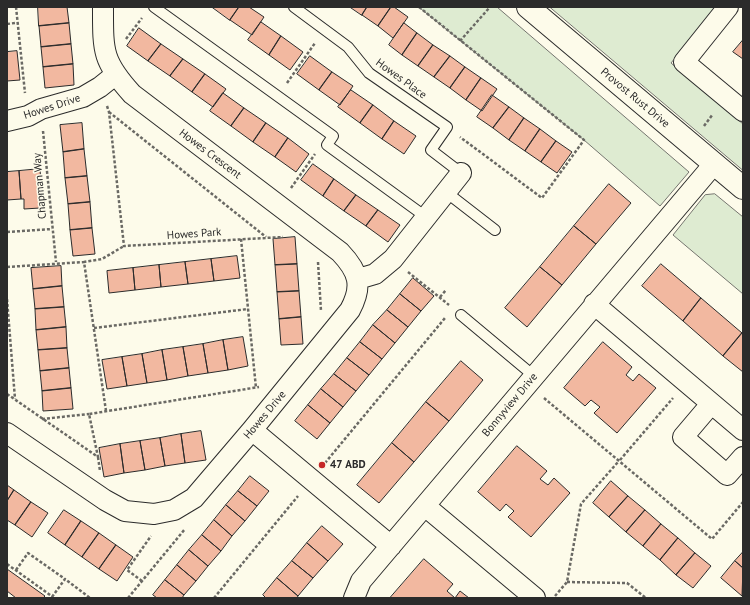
<!DOCTYPE html>
<html>
<head>
<meta charset="utf-8">
<style>
  body { margin:0 }
  #map { position:relative; width:750px; height:605px; overflow:hidden; background:#fdfbea; font-family:"PT Sans",sans-serif }
  canvas { display:block }
  .frame { position:absolute; inset:0; border:8px solid #2b2b2b; pointer-events:none }
</style>
</head>
<body>
<div id="map">
<canvas width="750" height="605"></canvas>
<div class="frame"></div>
</div>
<script>
const g = document.querySelector('canvas').getContext('2d');
g.lineJoin = 'round';
function fill(path, color) { g.fillStyle = color; g.fill(path, 'evenodd'); }
function strokePath(path, color, width, dash) { g.strokeStyle = color; g.lineWidth = width; g.lineCap = dash ? 'butt' : 'round'; g.setLineDash(dash || []); g.stroke(path); }
function drawText(font, color, halo, rows, align = 'center') {
  g.font = font + ' "PT Sans",sans-serif'; g.lineWidth = 3; g.setLineDash([]); g.textBaseline = 'middle'; g.strokeStyle = halo; g.fillStyle = color; for (const [text, x, y, turn = 0] of rows) {
    g.save(); g.translate(x, y); g.rotate((+turn || 0) * Math.PI / 180); g.textAlign = isNaN(turn) ? turn : align; if (halo) g.strokeText(text, 0, 0); g.fillText(text, 0, 0); g.restore();
  }
}
const green = new Path2D(`
  M419 7H497L689 172 660 206 584 140Z
  M550 7H716L671 63 743 124V170Z
  M715 194 743 217V294L673 235 705 195Z`);
const building = new Path2D(`
  M38 7H67L69 23 39 26Z
  M212 7H239L230 20Z
  M239 7H249L264 17 252 35 230 20Z
  M350 7H367L362 15Z
  M367 7H391L378 26 362 15Z
  M391 7H394L408 17 393 38 378 26Z
  M261 22 281 36 269 55 248 40Z
  M69 23 71 44 41 47 39 26Z
  M404 23 417 33 402 55 389 45Z
  M139 28 161 44 148 61 127 46Z
  M417 33 433 45 418 66 402 55Z
  M281 36 303 52 290 70 269 55Z
  M743 40V59L733 52Z
  M71 44 73 64 43 67 41 47Z
  M161 44 183 59 170 76 148 61Z
  M433 45 450 56 434 77 418 66Z
  M17 51 20 80 7 81V52Z
  M310 56 332 72 319 90 297 74Z
  M450 56 465 67 450 88 434 77Z
  M183 59 205 74 192 92 170 76Z
  M73 64 74 85 45 88 43 67Z
  M465 67 481 78 466 100 450 88Z
  M332 72 353 86 340 105 319 90Z
  M205 74 226 89 213 107 192 92Z
  M481 78 497 89 482 111 466 100Z
  M351 90 373 105 360 123 338 107Z
  M223 93 244 108 231 126 210 111Z
  M492 95 509 107 493 128 477 117Z
  M373 105 394 121 382 139 360 123Z
  M509 107 524 118 509 140 493 128Z
  M244 108 266 123 253 142 231 126Z
  M524 118 540 129 525 151 509 140Z
  M394 121 416 136 404 154 382 139Z
  M82 123 84 149 63 152 60 125Z
  M266 123 288 138 275 157 253 142Z
  M540 129 556 141 541 162 525 151Z
  M288 138 309 154 296 172 275 157Z
  M556 141 572 152 557 173 541 162Z
  M84 149 87 176 65 178 63 152Z
  M313 164 334 179 323 196 301 180Z
  M40 169 42 198H39L40 208 24 209V199H21L19 171Z
  M19 171 21 199 7 200V172Z
  M87 176 90 202 68 204 65 178Z
  M334 179 356 195 344 211 323 196Z
  M609 184 631 203 596 244 574 226Z
  M356 195 378 210 366 226 344 211Z
  M90 202 92 228 70 230 68 204Z
  M378 210 400 225 388 242 366 226Z
  M574 226 596 244 562 285 540 267Z
  M92 228 95 254 73 256 70 230Z
  M295 237 297 264 275 265 273 239Z
  M237 256 240 278 214 281 211 259Z
  M211 259 214 281 188 284 185 262Z
  M185 262 188 284 161 287 159 265Z
  M297 264 299 291 277 292 275 265Z
  M661 264 701 298 683 321 642 286Z
  M159 265 161 287 135 290 133 268Z
  M61 266 62 286 33 289 31 268Z
  M540 267 562 285 527 327 505 308Z
  M133 268 135 290 109 293 107 271Z
  M413 278 434 296 421 311 400 294Z
  M62 286 64 307 35 309 33 289Z
  M299 291 301 317 279 319 277 292Z
  M400 294 421 311 408 327 387 310Z
  M701 298 742 333 723 356 683 321Z
  M64 307 66 327 36 330 35 309Z
  M387 310 408 327 395 343 373 325Z
  M301 317 303 344 281 345 279 319Z
  M373 325 395 343 382 359 360 342Z
  M66 327 67 348 38 350 36 330Z
  M742 333 743 334V372L723 356Z
  M243 337 248 366 228 370 223 340Z
  M223 340 228 370 208 373 203 344Z
  M360 342 382 359 369 375 347 358Z
  M603 342 632 367 626 375 633 381 639 374 656 388 617 433 594 413 600 407 591 400 585 406 564 388Z
  M203 344 208 373 188 376 183 347Z
  M183 347 188 376 167 380 162 350Z
  M67 348 69 368 40 371 38 350Z
  M162 350 167 380 147 383 142 354Z
  M142 354 147 383 127 386 122 357Z
  M122 357 127 386 107 389 102 360Z
  M347 358 369 375 356 391 334 374Z
  M461 361 483 380 449 421 426 402Z
  M69 368 71 388 42 391 40 371Z
  M334 374 356 391 343 407 321 389Z
  M71 388 73 409 43 411 42 391Z
  M321 389 343 407 330 423 308 405Z
  M426 402 449 421 414 462 392 443Z
  M308 405 330 423 317 439 295 421Z
  M201 431 206 460 185 463 181 434Z
  M181 434 185 463 165 466 160 438Z
  M160 438 165 466 145 470 140 441Z
  M140 441 145 470 124 473 120 444Z
  M392 443 414 462 379 503 357 485Z
  M120 444 124 473 104 477 99 448Z
  M517 446 547 471 540 479 548 485 554 478 570 493 531 537 508 517 514 511 506 504 500 511 478 492Z
  M250 476 269 491 257 506 238 491Z
  M611 481 628 496 609 517 593 503Z
  M7 485 14 490 7 501Z
  M14 490 31 502 15 525 7 520V501Z
  M238 491 257 506 245 521 226 505Z
  M628 496 645 510 626 532 609 517Z
  M31 502 48 513 32 537 15 525Z
  M226 505 245 521 232 536 214 520Z
  M64 510 81 521 65 545 48 533Z
  M645 510 661 524 643 546 626 532Z
  M214 520 232 536 221 551 202 535Z
  M81 521 99 533 82 557 65 545Z
  M661 524 678 538 660 560 643 546Z
  M322 526 343 544 328 561 307 543Z
  M99 533 116 545 99 569 82 557Z
  M202 535 221 551 208 566 189 550Z
  M678 538 695 553 676 575 660 560Z
  M307 543 328 561 313 578 292 561Z
  M116 545 133 557 117 581 99 569Z
  M189 550 208 566 196 581 177 565Z
  M743 552V568L735 561Z
  M695 553 711 566 693 588 676 575Z
  M424 559 453 584 447 591 455 598 460 591 469 598H390Z
  M292 561 313 578 298 596 277 578Z
  M735 561 743 568 742 596 721 578Z
  M177 565 196 581 184 595 165 580Z
  M7 569 45 596 43 598H16L7 591Z
  M277 578 298 596 297 598H266L263 595Z
  M165 580 184 595 182 598H157L153 595Z`);
const path = new Path2D(`
  M16 7 25 93
  M419 7 584 140 542 198 460 137
  M7 24 15 23
  M126 39 142 18
  M460 41 490 7
  M287 83 315 43
  M107 106 109 112 124 246 283 237
  M109 112 266 237
  M704 126 713 114
  M43 131 56 262
  M291 188 315 154
  M7 232 52 229
  M241 239 256 388
  M318 262 321 311
  M7 267 84 262
  M408 272 449 305
  M440 297 446 290
  M7 299 15 399
  M94 328 248 309
  M7 394 98 457 89 414 259 387
  M544 398 712 539 743 502
  M106 411 84 262 102 259 124 246
  M42 419 89 414
  M98 457 100 471
  M620 460 673 398
  M325 463 445 318
  M7 564 53 597
  M16 570 28 553 65 579
  M142 581 127 570 151 536
  M567 582 627 583 646 598
  M555 596 567 582 581 504 618 462
  M52 597 65 579 90 598
  M128 598 185 529
  M214 598 298 496`);
const lane = new Path2D(`
  M154 7 333 136 327 145 426 217
  M294 7 348 47 369 73 447 127 431 150 461 173
  M446 192 495 230
  M461 315 534 376`);
const street = new Path2D(`
  M728 7 684 62 743 111
  M7 121 28 116 41 109 83 97 100 87 115 75
  M358 279 375 274 393 259 461 173
  M594 304 743 430
  M711 404 683 437 727 475 743 457
  M252 430 391 546
  M7 433 105 500 125 511 154 514 174 510 194 498 252 430 350 310C363 286 359 272 340 252L132 94C102 61 103 51 103 7
  M425 506 535 598
  M354 598 361 581 714 164`);
const secondary = new Path2D(`
  M528 7 743 188`);
const markers = [
  [322,465,4,"#c62828"]
];
const streetNames = [
  ["Howes Place",401,79,36],
  ["Provost Rust Drive",635,98,40],
  ["Howes Drive",52,107,-18],
  ["Howes Crescent",210,154,37],
  ["Chapman Way",40,186,-95],
  ["Howes Park",194,234,-4],
  ["Bonnyview Drive",510,405,-50],
  ["Howes Drive",265,415,-50]
];
const poiNames = [
  ["47 ABD",330,465]
];
fill(green, '#deebd1');
strokePath(green, '#74746e', 1);
fill(building, '#f2b8a0');
strokePath(building, '#2b2b2b', 1);
strokePath(lane, '#2b2b2b', 12);
strokePath(street, '#2b2b2b', 22);
strokePath(secondary, '#2b2b2b', 24);
strokePath(path, '#6a6964', 2.5, [3, 2]);
strokePath(lane, '#fdfbea', 10);
strokePath(street, '#fdfbea', 20);
strokePath(secondary, '#fdfbea', 22);
for (const [x, y, r, color] of markers) { const dot = new Path2D(); dot.arc(x, y, r, 0, 2 * Math.PI); g.fillStyle = color; g.fill(dot); strokePath(dot, '#fdfbea', 1.5); }
drawText('11px', '#2b2b2b', '#fdfbea', streetNames);
drawText('bold 11px', '#2b2b2b', '#fdfbea', poiNames, 'left');
</script>
</body>
</html>
